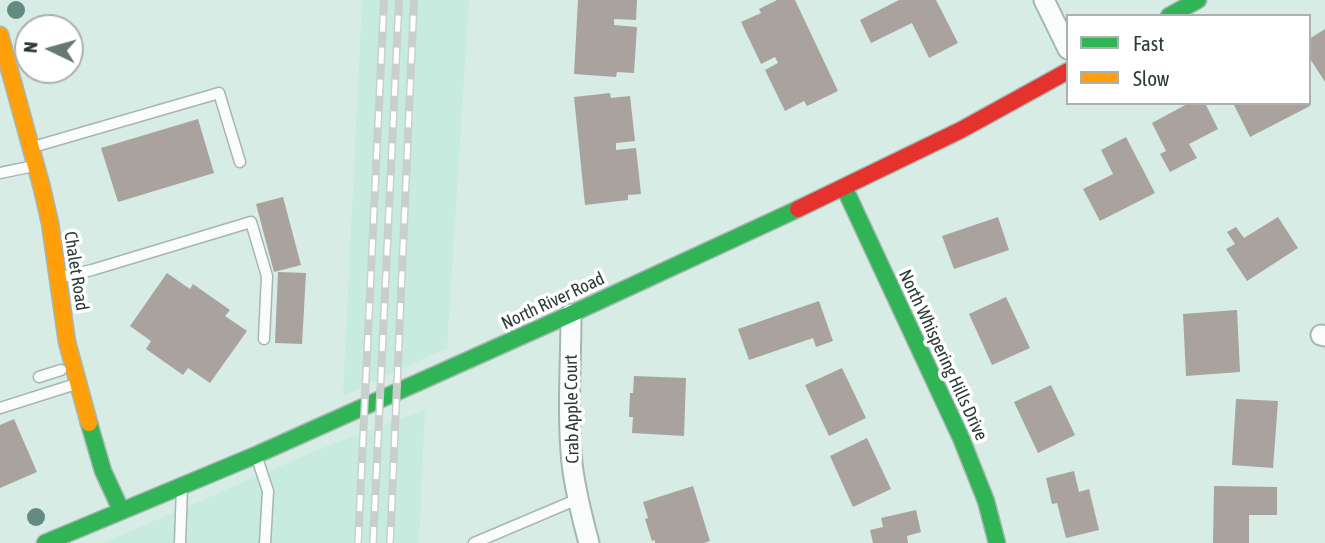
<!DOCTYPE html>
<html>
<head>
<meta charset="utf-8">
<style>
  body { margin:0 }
  #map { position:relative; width:1325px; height:543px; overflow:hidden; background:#d7ece5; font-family:"Asap Condensed",sans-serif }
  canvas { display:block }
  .legend { position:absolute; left:1066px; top:14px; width:245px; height:91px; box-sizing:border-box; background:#fff; border:2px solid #abb1af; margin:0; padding:9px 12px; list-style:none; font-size:21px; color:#2c3b36 }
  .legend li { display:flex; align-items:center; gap:14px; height:35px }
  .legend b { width:35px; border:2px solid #abb1af }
  .north { position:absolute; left:14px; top:14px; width:70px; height:70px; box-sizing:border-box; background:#fff; border:2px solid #abb1af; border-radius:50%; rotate:275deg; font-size:19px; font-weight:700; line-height:28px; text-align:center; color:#2c3b36 }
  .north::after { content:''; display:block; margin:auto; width:24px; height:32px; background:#687973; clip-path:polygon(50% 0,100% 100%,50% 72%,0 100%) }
</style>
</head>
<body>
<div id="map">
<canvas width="1325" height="543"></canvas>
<ul class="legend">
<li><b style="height:9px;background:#30b455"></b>Fast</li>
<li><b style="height:9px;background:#ff9f0a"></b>Slow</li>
</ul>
<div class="north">N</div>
</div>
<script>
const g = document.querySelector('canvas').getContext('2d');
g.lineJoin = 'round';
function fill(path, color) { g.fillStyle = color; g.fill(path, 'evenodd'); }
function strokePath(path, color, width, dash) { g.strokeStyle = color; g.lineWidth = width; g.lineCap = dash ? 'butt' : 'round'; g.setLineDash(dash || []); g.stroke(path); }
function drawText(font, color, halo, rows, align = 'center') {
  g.font = font + ' "Asap Condensed",sans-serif'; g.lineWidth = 7; g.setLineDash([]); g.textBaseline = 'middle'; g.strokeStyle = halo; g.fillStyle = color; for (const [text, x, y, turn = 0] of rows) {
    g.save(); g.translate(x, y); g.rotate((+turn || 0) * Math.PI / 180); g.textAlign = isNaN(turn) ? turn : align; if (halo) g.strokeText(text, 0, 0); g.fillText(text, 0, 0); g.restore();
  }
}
const built = new Path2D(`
  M362 0H469L447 348 343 396Z
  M425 410 419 543H103L322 448Z`);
const building = new Path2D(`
  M578 0H637L636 20 614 19V25L637 27 634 73 617 72 616 77 574 74Z
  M777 0H795L838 91 807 106 804 101 785 111 765 70 778 63 775 57 761 64 741 22 761 13 759 9Z
  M899 0H936L958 43 929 58 912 23 871 43 860 20Z
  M1325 29V82L1309 57V39Z
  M610 93 611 98 630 96 635 141 616 143V150L636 148 641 194 628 195V200L585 205 574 97Z
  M1189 103H1205L1218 129 1189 144 1197 158 1170 172 1160 154 1166 151 1152 123Z
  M1238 103H1308L1310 106 1250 137 1234 105Z
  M198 119 214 173 118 202 101 148Z
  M1126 137 1155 193 1100 221 1083 189 1113 174 1101 150Z
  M283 197 301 265 274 272 256 204Z
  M998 217 1009 250 954 269 942 236Z
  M1278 217 1298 248 1247 281 1226 249 1235 244 1227 232 1236 227 1244 238Z
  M278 272 306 273 302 344 275 343Z
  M167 273 190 289 193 284 230 310 225 316 247 331 210 383 188 368 183 375 146 349 151 341 130 326Z
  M1006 297 1030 348 992 365 969 314Z
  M819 301 833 341 816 347 813 338 749 360 738 329Z
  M1237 310 1240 372 1186 376 1183 314Z
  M842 368 866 418 829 436 805 385Z
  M634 376 686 378 684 436 632 433 633 417H629L630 393H633Z
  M1051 385 1075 435 1038 453 1014 402Z
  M1236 399 1278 401 1273 468 1232 465Z
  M14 419 37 472 0 488V425Z
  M867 438 891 489 853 507 830 456Z
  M1074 471 1079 492 1089 489 1099 530 1066 538 1057 503 1052 504 1046 478Z
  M693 486 710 541 704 543H655V540L652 541 645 519 648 518 643 502Z
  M1214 486 1277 487V515H1249V543H1213Z
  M916 510 921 532 907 536 908 543H873L870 530 883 527 881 518Z`);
const lane = new Path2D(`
  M33 147 219 93 240 162
  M0 173 34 166
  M61 277 92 270 251 222 267 276 264 339
  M39 377 61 370
  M0 408 76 384
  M257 458 268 491 265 543
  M180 543 182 488
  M474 543 578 499`);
const street = new Path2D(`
  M1044 0 1068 49
  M571 314C571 363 567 414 572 463 575 490 582 517 589 543
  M1321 335 1325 336`);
const fast = new Path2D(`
  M1169 16 1198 0
  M844 187 961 438 986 501 997 543
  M89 423 103 471 121 510
  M45 543 256 455 571 314 798 209`);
const slow = new Path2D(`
  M0 35 42 188 50 223 67 342 89 423`);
const jam = new Path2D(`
  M798 209 961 130 1068 71`);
const rail = new Path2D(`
  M358 543 384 0
  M373 543 399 0
  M390 543 414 0`);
const trees = [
  [16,10],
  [36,517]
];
const streetNames = [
  ["Chalet Road",76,271,81],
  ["North River Road",553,301,-25],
  ["North Whispering Hills Drive",943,355,65],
  ["Crab Apple Court",572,409,-91]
];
fill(built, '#c8ebe0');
fill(building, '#a9a29f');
strokePath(lane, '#a6b6b1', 13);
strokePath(street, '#a6b6b1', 23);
strokePath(fast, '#a6b6b1', 19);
strokePath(slow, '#a6b6b1', 19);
strokePath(jam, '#a6b6b1', 19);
strokePath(lane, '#f9fcfb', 10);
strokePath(street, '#f9fcfb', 19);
strokePath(fast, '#30b455', 16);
strokePath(slow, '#ff9f0a', 16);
strokePath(jam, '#e5322d', 16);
strokePath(rail, '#c9cfcd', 8);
strokePath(rail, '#fff', 5, [16]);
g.fillStyle = '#638b82';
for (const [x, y] of trees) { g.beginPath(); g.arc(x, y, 9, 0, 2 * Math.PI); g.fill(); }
drawText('18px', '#2c3b36', '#fff', streetNames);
</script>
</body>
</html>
